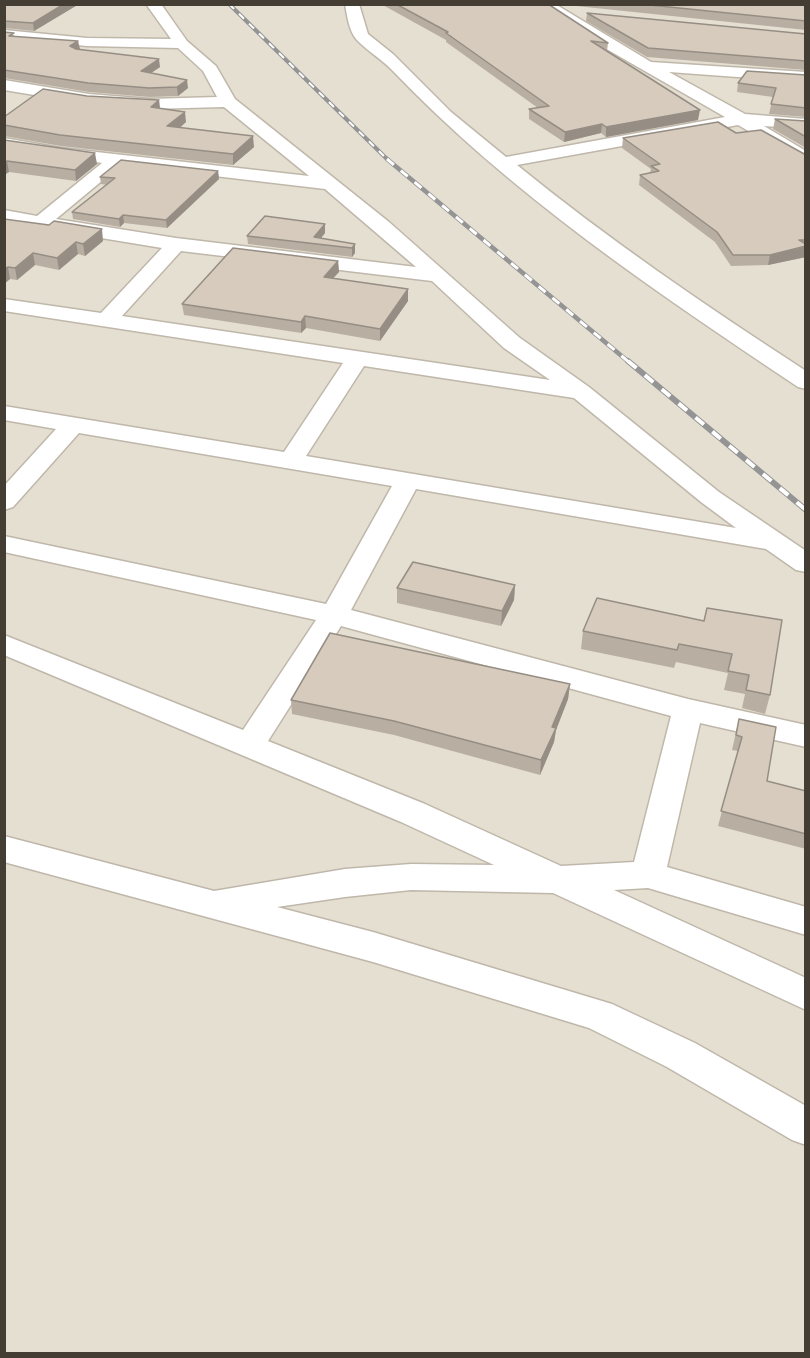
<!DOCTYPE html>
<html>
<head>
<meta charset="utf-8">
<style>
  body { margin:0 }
  #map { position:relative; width:810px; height:1358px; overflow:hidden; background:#f1ede4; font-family:"Golos Text",sans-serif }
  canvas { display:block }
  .frame { position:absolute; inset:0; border:6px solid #433d34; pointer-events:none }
</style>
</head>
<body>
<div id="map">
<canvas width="810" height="1358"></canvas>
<div class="frame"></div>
</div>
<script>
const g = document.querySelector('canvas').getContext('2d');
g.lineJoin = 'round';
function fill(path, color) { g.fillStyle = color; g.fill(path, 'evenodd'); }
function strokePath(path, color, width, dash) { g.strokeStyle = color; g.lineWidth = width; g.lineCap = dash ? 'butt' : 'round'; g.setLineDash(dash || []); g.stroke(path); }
const residential = new Path2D(`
  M5 5H805V1353H5Z`);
const street = new Path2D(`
  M146 4H161L187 41 216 66 235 99 389 222 520 338 589 387 719 492 806 551V572L796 570 766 549 416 489 351 610 688 699 806 725V747L700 723 667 867 806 907V935L648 888 614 890 806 978V1010L553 893 411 890 345 897 277 907 373 932 612 1004 695 1043 806 1106V1145L792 1140 667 1067 589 1028 373 962 4 862V836L214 891 345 869 411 864 494 865 401 822 4 655V635L243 730 316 620 4 552V536L326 604 392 486 79 433 13 507 4 510V486L56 429 4 420V406L284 452 343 363 4 311V299L101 313 162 248 4 222V210L37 216 102 163 4 148V138L61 148 309 176 224 107 150 109 89 104 4 90V80L89 94 150 99 217 97 203 71 178 48 87 46 4 38V30L87 38 171 39ZM121 165 325 189 416 267 176 238 56 219ZM181 251 432 281 504 348 550 380 122 316ZM364 366 574 398 701 502 736 528 306 456ZM341 626 671 716 634 862 561 866 425 804 268 741Z
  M345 4H359L368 34 393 54 451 112 506 157 725 117 596 43 538 4H555L651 62 806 72V82L669 72 745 114 806 119V129L764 126 806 151V164L738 125 517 165C609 240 706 306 806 371V389L798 387C655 291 510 194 391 69 380 58 366 50 356 39 349 30 347 16 345 4Z`);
const railFar2 = new Path2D(`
  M229 4 388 160`);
const railFar1 = new Path2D(`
  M387 159 630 363`);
const rail = new Path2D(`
  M628 361 806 510`);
const wall = new Path2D(`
  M4 4H79L34 31 4 28Z
  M381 4H548L608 43 607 51 698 120 606 137 601 133 564 142 529 119V109L538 108 446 42V40Z
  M557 4H806V30Z
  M587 13 806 34V70L647 57 586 21Z
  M4 32 15 36 80 49 160 67 151 73 188 88 178 96 150 97 89 92 4 78Z
  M806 75V117L769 114 773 97 737 92 738 83Z
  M87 96 159 100 160 108 186 122 180 128 254 147 233 165 61 146 4 136V117Z
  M775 119 806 121V148L773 129Z
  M736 133 806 155V257L768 265 731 266 715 242 639 185 640 175 650 173 651 169 622 148 623 138Z
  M4 140 97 164 76 181 9 172 4 175Z
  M218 171 219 179 167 228 124 223 120 227 73 219 72 212 107 185 101 184 100 177Z
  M4 219 103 241 85 256 78 254 59 270 35 265 17 280 10 279 4 284Z
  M325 233 321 238 355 244V253L352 257 248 244 247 236Z
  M338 261 339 272 333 278 408 301 380 341 306 328 301 333 184 315 182 304Z
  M515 585 514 600 501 626 397 603V588Z
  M704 621 770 695 765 714 742 708 745 694 724 690 728 673 676 662 674 668 581 649 583 631Z
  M570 684 568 699 556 730 554 742 540 775 394 735 292 714 291 700Z
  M739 719 767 781 806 791V849L718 826 738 751 732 750Z`);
const shadedWall = new Path2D(`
  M64 4H79L34 31 33 23Z
  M78 41 80 49 72 55 70 46Z
  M159 59 160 67 142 79 141 71Z
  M187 80 188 88 178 96 177 87Z
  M159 100 160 111 151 107Z
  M700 110 698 120 606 137V127Z
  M185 112 186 122 168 137 167 126Z
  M602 124 601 133 564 142 565 132Z
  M253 136 254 147 233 165V154Z
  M95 153 97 164 76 181 75 170Z
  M7 161 9 172 4 175V163Z
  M218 171 219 179 167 228 166 220Z
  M123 215 124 223 120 227 119 219Z
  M325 224V233L316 244 314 237Z
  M102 229 103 241 85 256 83 244Z
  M76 242 78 254 59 270 57 258Z
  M355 244V253L352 257V248Z
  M806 246V257L768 265 770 255Z
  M33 253 35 265 17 280 15 268Z
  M338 261 339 272 324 288V277Z
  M8 267 10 279 4 284V269Z
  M408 289V301L380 341V329Z
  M305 316 306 328 301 333V322Z
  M515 585 514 600 501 626 502 611Z
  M570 684 568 699 556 730 554 742 540 775 541 760 552 727Z`);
const building = new Path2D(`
  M4 4H64L33 23 4 21Z
  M396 4H548L608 43 591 41 700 110 606 127 602 124 565 132 529 109 549 106 446 33 448 32Z
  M640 4H806V21Z
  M587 13 806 34V61L648 48Z
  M4 32 14 33 9 36 78 41 70 46 76 49 159 59 141 71 187 80 177 87 149 88 88 83 4 70Z
  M747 71 806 75V108L771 104 776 88 738 83Z
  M43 89 87 96 159 100 151 107 185 112 167 126 253 136 233 154 60 135 4 125V117Z
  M775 119 806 121V137Z
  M718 122 736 133 761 130 806 155V240H799L806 244V246L770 255H733L717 232 640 175 659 171 651 166 660 164 623 138Z
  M4 140 95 153 75 170 7 161 4 163Z
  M121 160 218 171 166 220 123 215 119 219 72 212 115 178 100 177Z
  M265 216 325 224 314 237 355 244 352 248 247 236Z
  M4 219 49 225 54 221 102 229 83 244 76 242 57 258 33 253 15 268 8 267 4 269Z
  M233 248 338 261 324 277 408 289 380 329 305 316 301 322 182 304Z
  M413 562 515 585 502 611 397 588Z
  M597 598 704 621 707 608 782 620 770 695 746 690 749 675 728 671 732 654 679 644 677 650 583 631Z
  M330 633 570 684 552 727 556 728 541 760 394 721 291 700Z
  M739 719 776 727 767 781 806 791V834L721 811 742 737 736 735Z`);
fill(residential, '#e5dfd2');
strokePath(street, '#bfb7aa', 3);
fill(street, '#fff');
strokePath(railFar2, '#949494', 4);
strokePath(railFar1, '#949494', 4.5);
strokePath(rail, '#949494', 6);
strokePath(railFar2, '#fff', 2, [7]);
strokePath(railFar1, '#fff', 3, [9]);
strokePath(rail, '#fff', 4, [11]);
fill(wall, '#b8afa2');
fill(shadedWall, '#968e84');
fill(building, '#d6cbbc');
strokePath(building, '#968e84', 1.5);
</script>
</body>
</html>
